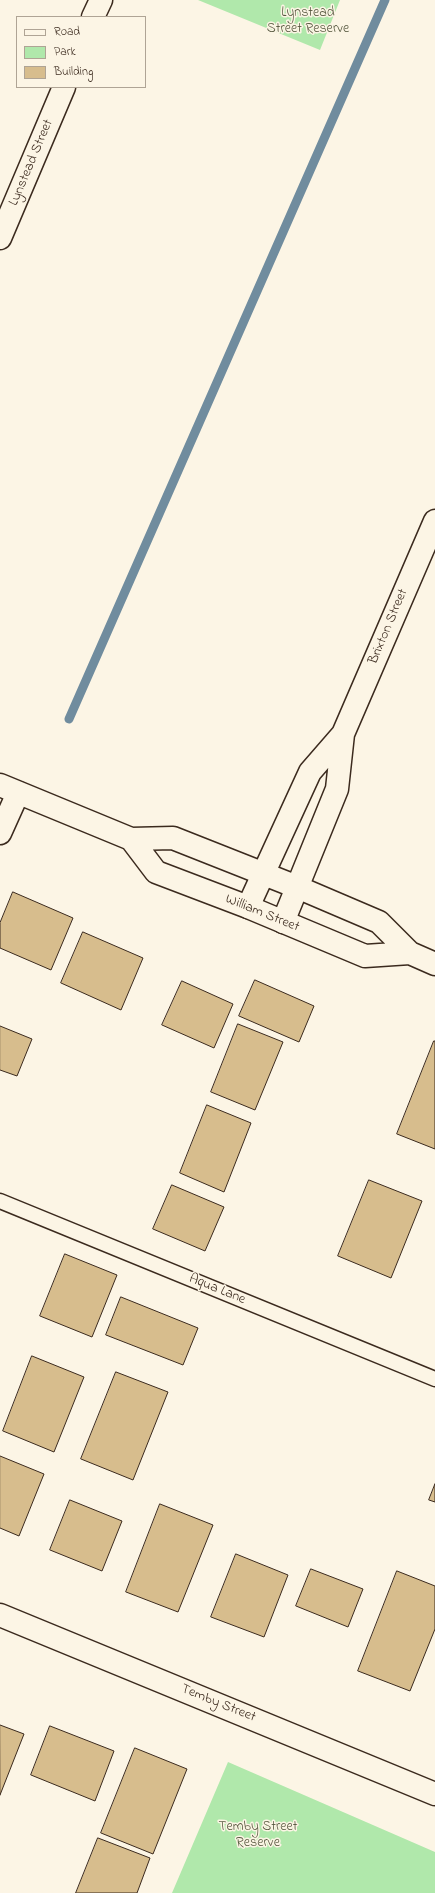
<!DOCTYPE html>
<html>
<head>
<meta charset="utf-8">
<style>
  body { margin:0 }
  #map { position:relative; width:435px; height:1893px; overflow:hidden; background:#fcf5e5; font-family:"Indie Flower",sans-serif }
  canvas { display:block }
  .legend { position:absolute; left:16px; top:16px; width:130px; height:72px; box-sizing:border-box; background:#fcf5e5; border:1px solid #afa495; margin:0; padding:5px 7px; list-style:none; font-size:12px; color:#3b2a1e }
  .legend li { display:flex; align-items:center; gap:8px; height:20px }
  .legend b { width:20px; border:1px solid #afa495 }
</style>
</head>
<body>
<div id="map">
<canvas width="435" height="1893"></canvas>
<ul class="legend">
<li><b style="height:5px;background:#fcf5e5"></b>Road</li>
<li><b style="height:11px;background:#b0e8ab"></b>Park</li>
<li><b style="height:11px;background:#d7bd8d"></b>Building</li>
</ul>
</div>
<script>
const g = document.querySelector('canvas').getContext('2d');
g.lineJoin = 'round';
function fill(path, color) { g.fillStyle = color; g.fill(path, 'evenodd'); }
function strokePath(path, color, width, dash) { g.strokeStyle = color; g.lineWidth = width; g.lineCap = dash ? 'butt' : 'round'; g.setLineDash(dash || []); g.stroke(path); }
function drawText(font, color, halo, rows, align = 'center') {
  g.font = font + ' "Indie Flower",sans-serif'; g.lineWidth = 3; g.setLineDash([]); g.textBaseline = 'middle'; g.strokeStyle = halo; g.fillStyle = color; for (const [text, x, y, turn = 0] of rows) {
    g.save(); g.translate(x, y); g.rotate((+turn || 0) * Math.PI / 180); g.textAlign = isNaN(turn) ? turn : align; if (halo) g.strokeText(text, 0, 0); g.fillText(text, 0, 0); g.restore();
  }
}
const green = new Path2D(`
  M198 0H340L320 50Z
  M228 1762 435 1852V1893H172Z`);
const stream = new Path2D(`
  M69 719 385 0`);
const building = new Path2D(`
  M13 892 73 918 51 970 0 948V923Z
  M83 932 143 958 121 1010 61 983Z
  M255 980 314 1006 299 1042 239 1016Z
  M182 981 233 1004 214 1048 162 1025Z
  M238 1024 283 1042 255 1110 211 1092Z
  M0 1026 32 1039 17 1076 0 1070Z
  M434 1041H435V1149L397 1134Z
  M207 1105 251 1123 224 1192 180 1173Z
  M369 1180 422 1201 391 1278 338 1256Z
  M172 1185 224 1207 205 1251 153 1229Z
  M65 1254 117 1275 92 1337 40 1316Z
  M121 1297 198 1328 183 1365 106 1335Z
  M32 1356 84 1377 54 1452 3 1431Z
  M116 1372 168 1392 133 1480 81 1459Z
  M0 1456 44 1474 19 1536 0 1528Z
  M435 1484V1502L429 1500Z
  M70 1500 122 1521 102 1571 50 1550Z
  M160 1504 213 1525 178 1612 126 1592Z
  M236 1554 288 1575 264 1637 211 1617Z
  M311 1569 363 1589 348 1627 296 1606Z
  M397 1571 435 1586V1629L410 1691 358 1671Z
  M0 1725 24 1734 0 1795Z
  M50 1726 114 1751 95 1801 31 1775Z
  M135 1748 187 1769 153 1854 101 1833Z
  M98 1838 150 1858 137 1893H76Z`);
const lane = new Path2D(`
  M0 1201 435 1379`);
const street = new Path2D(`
  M93 17 101 0
  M0 238 64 87
  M0 833 18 793
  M0 1615 435 1794`);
const secondary = new Path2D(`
  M248 907 310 772 343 734 435 521
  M283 922 337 789 343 734`);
const primary = new Path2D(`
  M0 785 131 839 173 838 297 887 379 922 410 953 435 964
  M131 839 156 872 248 907 365 956 410 953`);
const parkNames = [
  ["Lynstead",308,14],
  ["Street Reserve",308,30],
  ["Temby Street",258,1828],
  ["Reserve",258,1844]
];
const streetNames = [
  ["Lynstead Street",32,163,-67],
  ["Brixton Street",389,627,-67],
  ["William Street",262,914,22],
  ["Aqua Lane",217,1290,22],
  ["Temby Street",218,1704,22]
];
fill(green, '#b0e8ab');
strokePath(stream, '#708c9e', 9);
fill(building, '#d7bd8d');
strokePath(building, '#3b2a1e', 1);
strokePath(lane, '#3b2a1e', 17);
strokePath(street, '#3b2a1e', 25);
strokePath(secondary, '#3b2a1e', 25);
strokePath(primary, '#3b2a1e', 25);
strokePath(lane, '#fcf5e5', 14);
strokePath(street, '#fcf5e5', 22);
strokePath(secondary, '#fcf5e5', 22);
strokePath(primary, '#fcf5e5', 22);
drawText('14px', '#585a41', '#fcf5e5', parkNames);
drawText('14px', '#3b2a1e', '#fcf5e5', streetNames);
</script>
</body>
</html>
